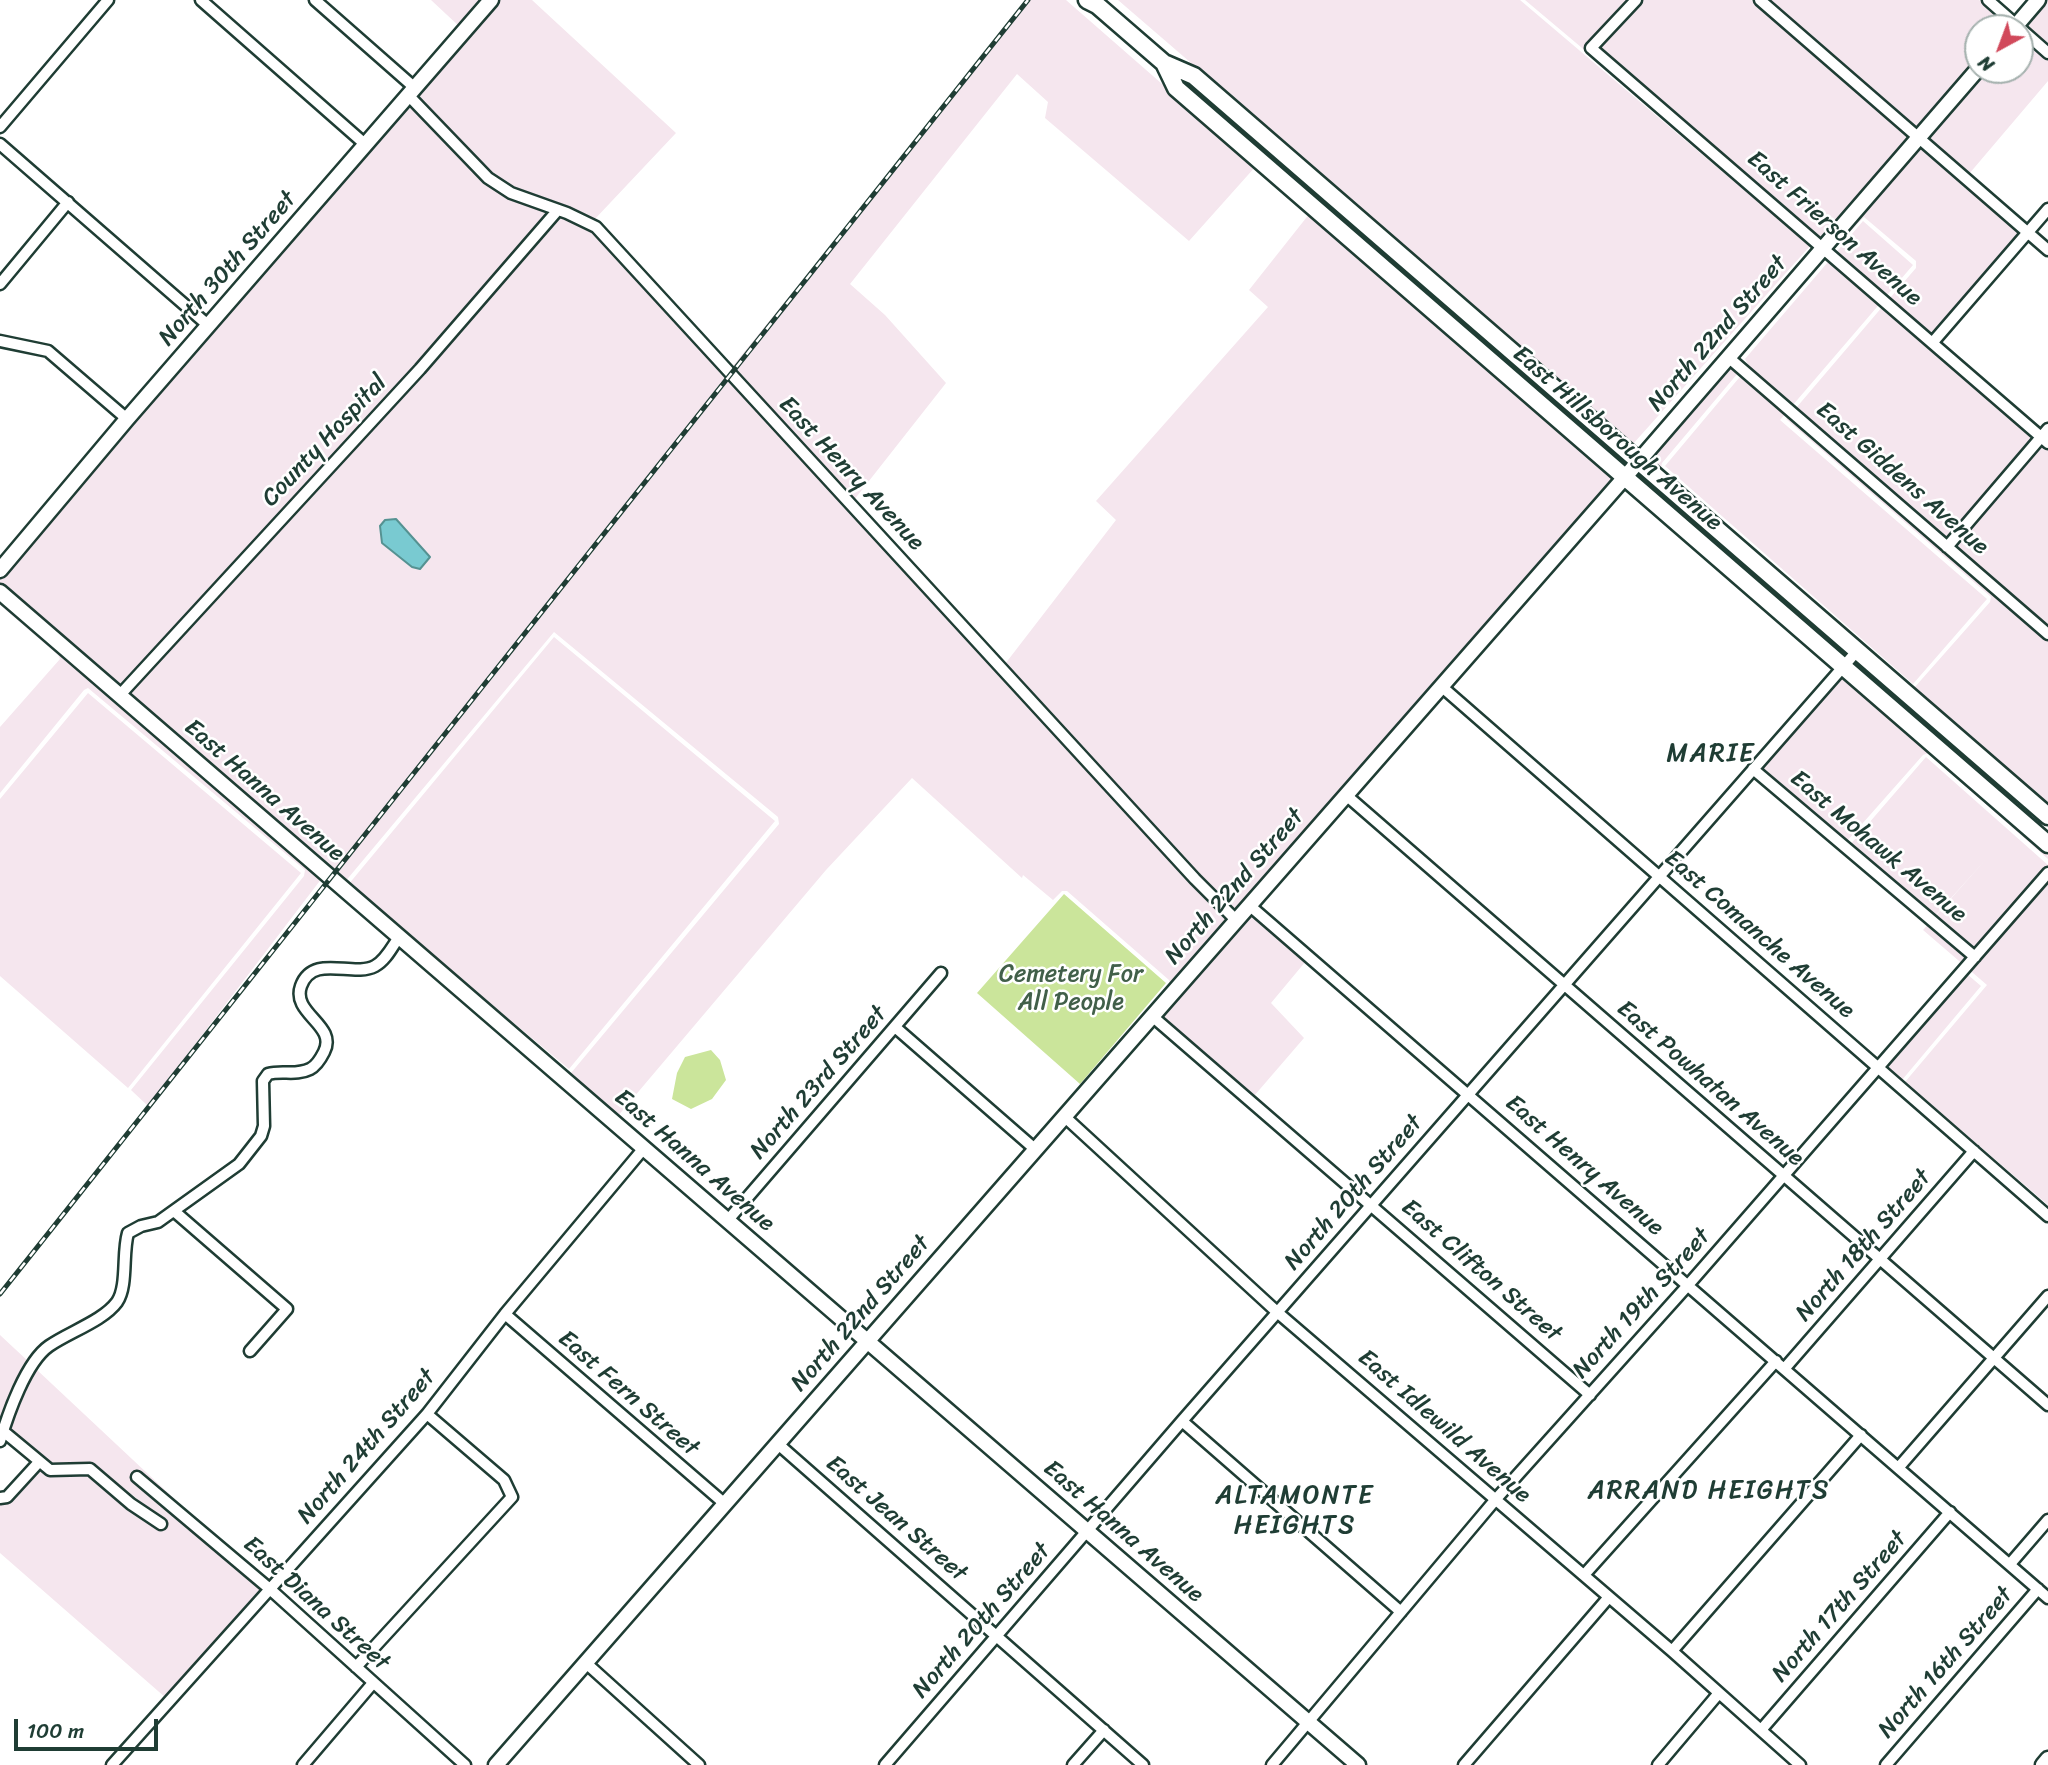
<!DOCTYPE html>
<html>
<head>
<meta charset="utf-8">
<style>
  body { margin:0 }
  #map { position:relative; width:2048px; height:1765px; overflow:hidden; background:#fff; font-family:Sriracha,sans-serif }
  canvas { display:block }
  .north { position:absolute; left:1964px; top:14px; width:70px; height:70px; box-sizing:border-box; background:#fff; border:2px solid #a5b1ae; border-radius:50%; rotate:221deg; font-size:19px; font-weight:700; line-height:28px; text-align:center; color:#1f3d34 }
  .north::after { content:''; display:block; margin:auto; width:24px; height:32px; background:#d1495b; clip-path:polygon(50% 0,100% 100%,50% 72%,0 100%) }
  .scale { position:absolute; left:14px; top:1719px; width:144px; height:32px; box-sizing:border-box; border:4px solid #1f3d34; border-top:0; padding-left:9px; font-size:21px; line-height:24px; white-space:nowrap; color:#1f3d34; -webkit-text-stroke:5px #fff; paint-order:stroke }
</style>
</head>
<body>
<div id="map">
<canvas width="2048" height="1765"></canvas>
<div class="north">N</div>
<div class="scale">100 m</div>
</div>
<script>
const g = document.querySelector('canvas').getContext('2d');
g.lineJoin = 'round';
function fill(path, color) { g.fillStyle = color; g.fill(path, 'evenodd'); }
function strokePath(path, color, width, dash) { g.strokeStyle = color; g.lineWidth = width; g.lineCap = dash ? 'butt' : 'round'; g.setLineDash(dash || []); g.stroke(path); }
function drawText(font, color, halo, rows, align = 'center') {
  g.font = font + ' Sriracha,sans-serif'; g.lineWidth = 5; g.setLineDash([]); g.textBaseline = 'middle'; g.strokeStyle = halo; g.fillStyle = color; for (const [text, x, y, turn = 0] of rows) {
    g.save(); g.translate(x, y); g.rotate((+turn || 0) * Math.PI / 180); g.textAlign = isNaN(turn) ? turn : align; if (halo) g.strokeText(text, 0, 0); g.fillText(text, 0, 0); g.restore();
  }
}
const built = new Path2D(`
  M431 0H485L461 28Z
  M498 0H532L676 133 594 220 570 208 514 189 491 174 416 95Z
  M1029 0H1066L1256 166 1189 241 1045 118 1048 102 1017 74 850 284 885 315 946 383 854 500 732 367Z
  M1118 0H1520L1810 246 1633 444Z
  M1525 0H1629L1584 48 1588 53Z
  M1642 0H1751L1911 138 1823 240 1599 47Z
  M1768 0H1979L2009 26 2008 28H1978V62L1919 130Z
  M2045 0H2048V45L2024 24Z
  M2020 35 2048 60V81L1969 174 1926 137 1984 70H2020Z
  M409 103 484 183 508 198 548 214 416 366 119 689 0 584V578L131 423Z
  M1919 145 2020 233 1933 335 1890 298 1916 268V261L1864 217 1834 249 1831 246Z
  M1310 213 1616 480 1236 912 1199 875 1005 664 1116 520 1096 501 1268 307 1249 290Z
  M559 217 593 232 1191 883 1229 921 1164 995 1163 993 1170 985 1169 980 1067 891H1062L1053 900 1023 875 1022 878 912 778 826 870 617 1117 566 1072 571 1073 779 824 778 817 554 632 344 883 127 695 424 373Z
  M1863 221 1913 265 1780 420 1987 599 1913 684 1665 466 1749 366 1745 359Z
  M1883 306 2034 438 1947 539 1796 408Z
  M1728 364 1738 373 1662 463 1661 468 1910 687 1914 688 1990 602 1991 597 1786 419 1789 416 2048 641V808L1647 458Z
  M2042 444 2048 450V626L1955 546Z
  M0 599 322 878 148 1106 131 1090 304 876 305 870 88 688 84 690 0 793V727L60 659 58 655 0 605Z
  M554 637 775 821 569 1069 348 885Z
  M1842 677 2048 856V859L1928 753 1923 755 1847 841 1761 768Z
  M88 693 301 873 128 1088 0 976V799Z
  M1926 757 2048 865V1205L1905 1082 1987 985 1923 930 1988 857 1933 918 1849 846Z
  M1249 913 1306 961 1271 1003 1304 1038 1254 1096 1161 1017Z
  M1967 974 1981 986 1902 1080 1886 1065Z
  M0 1335 29 1362 0 1425Z
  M36 1369 196 1519 137 1470 130 1478 263 1591 166 1698 0 1553V1504L8 1503 39 1469 49 1475H88L161 1532 168 1523 94 1465H52L9 1429Z`);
const green = new Path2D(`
  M1064 894 1166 983 1080 1084 977 993Z
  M711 1050 720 1060 726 1080 712 1099 691 1109 672 1099 677 1073 685 1057Z`);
const water = new Path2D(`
  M396 519 430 557 420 569 412 567 382 543 380 526 385 520Z`);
const street = new Path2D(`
  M201 0 366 145
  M315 0 415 88
  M1636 0 1591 48 2048 443
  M1760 0 2048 250
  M1988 0 2048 53
  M409 96 488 178 511 193 567 213 596 227 1195 879 1236 920
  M0 127 108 0
  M0 144 209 326
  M0 284 68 202
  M0 341 48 351 127 419
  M1933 342 2048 209
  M1728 357 2048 634
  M1947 547 2048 429
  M1441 686 2048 1216
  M119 696 420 369 557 211
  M1753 769 1975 957
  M1346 795 2048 1405
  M1249 905 2048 1598
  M1152 1016 1590 1395
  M895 1027 1036 1150
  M1065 1117 1277 1312 1672 1651 1800 1765
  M174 1211 287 1309 250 1351
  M728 1220 941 973
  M505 1314 725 1504
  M1785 1368 1974 1151
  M1182 1421 1401 1612
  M3 1431 50 1470 90 1469 131 1504 161 1524
  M0 1441C8 1414 26 1362 49 1346 69 1332 103 1321 117 1302 128 1286 122 1253 128 1233L141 1226 158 1222 239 1164 261 1136 264 1126 263 1081 268 1074C282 1070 296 1076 310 1069 316 1066 321 1058 324 1052 338 1025 291 1014 301 986 313 953 353 978 375 966 386 960 392 947 399 937
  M778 1444 1143 1765
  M1899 1467 2048 1296
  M137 1477 271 1590 465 1765
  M0 1498 7 1497 39 1462
  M2010 1564 2048 1520
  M1584 1575 1776 1361
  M1672 1651 1861 1435
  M586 1663 699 1765
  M356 1667 512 1497 504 1480 427 1414
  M1761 1730 1950 1512
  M112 1765 427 1414 505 1314 644 1148
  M303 1765 373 1683
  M885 1765 1182 1421 1857 651
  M1073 1765 1104 1730
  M1272 1765 1496 1499 1689 1284 2048 873
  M1464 1765 1609 1597
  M1658 1765 1719 1693
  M1886 1765 2038 1589`);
const secondary = new Path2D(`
  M2014 28 2038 0
  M0 570 127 419 491 0
  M0 592 1358 1765
  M496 1765 1625 477 1978 69
  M2043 1765 2048 1759`);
const primary = new Path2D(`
  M1087 0 1097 5 1164 63 1194 76 2048 816
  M1164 63 1176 88 2048 844`);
const rail = new Path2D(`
  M0 1294 1028 0`);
const streetNames = [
  ["East Frierson Avenue",1834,229,41],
  ["North 30th Street",228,269,-49],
  ["North 22nd Street",1718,334,-49],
  ["East Hillsborough Avenue",1617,439,41],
  ["County Hospital",325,441,-47],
  ["East Henry Avenue",851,474,47],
  ["East Giddens Avenue",1902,479,41],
  ["East Hanna Avenue",264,791,41],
  ["East Mohawk Avenue",1878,847,40],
  ["North 22nd Street",1235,887,-49],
  ["East Comanche Avenue",1759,935,41],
  ["North 23rd Street",819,1083,-49],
  ["East Powhatan Avenue",1710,1084,41],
  ["East Hanna Avenue",694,1161,41],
  ["East Henry Avenue",1584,1166,41],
  ["North 20th Street",1354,1193,-49],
  ["North 18th Street",1864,1246,-49],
  ["East Clifton Street",1481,1271,41],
  ["North 19th Street",1642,1304,-48],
  ["North 22nd Street",861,1314,-49],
  ["East Fern Street",628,1394,41],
  ["East Idlewild Avenue",1444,1427,41],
  ["North 24th Street",367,1447,-49],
  ["East Jean Street",896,1519,41],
  ["East Hanna Avenue",1123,1532,41],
  ["East Diana Street",316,1604,42],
  ["North 17th Street",1840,1607,-49],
  ["North 20th Street",982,1621,-49],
  ["North 16th Street",1946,1663,-49]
];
const parkNames = [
  ["Cemetery For",1071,975],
  ["All People",1071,1003]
];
const neighbourhoodNames = [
  ["MARIE",1711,754],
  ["ARRAND HEIGHTS",1709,1491],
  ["ALTAMONTE",1295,1496],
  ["HEIGHTS",1295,1526]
];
fill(built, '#f5e6ee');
fill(green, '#cbe59b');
fill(water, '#79cad1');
strokePath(water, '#559292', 2);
strokePath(street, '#1f3d34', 15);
strokePath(secondary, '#1f3d34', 19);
strokePath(primary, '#1f3d34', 21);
strokePath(street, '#fff', 10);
strokePath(secondary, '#fff', 14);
strokePath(primary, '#fff', 16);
strokePath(rail, '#1f3d34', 5);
strokePath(rail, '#fff', 2.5, [8]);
drawText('24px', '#1f3d34', '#fff', streetNames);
drawText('24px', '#415f49', '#fff', parkNames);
g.letterSpacing = '2px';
drawText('26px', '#1f3d34', '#fff', neighbourhoodNames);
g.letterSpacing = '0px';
</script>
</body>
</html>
